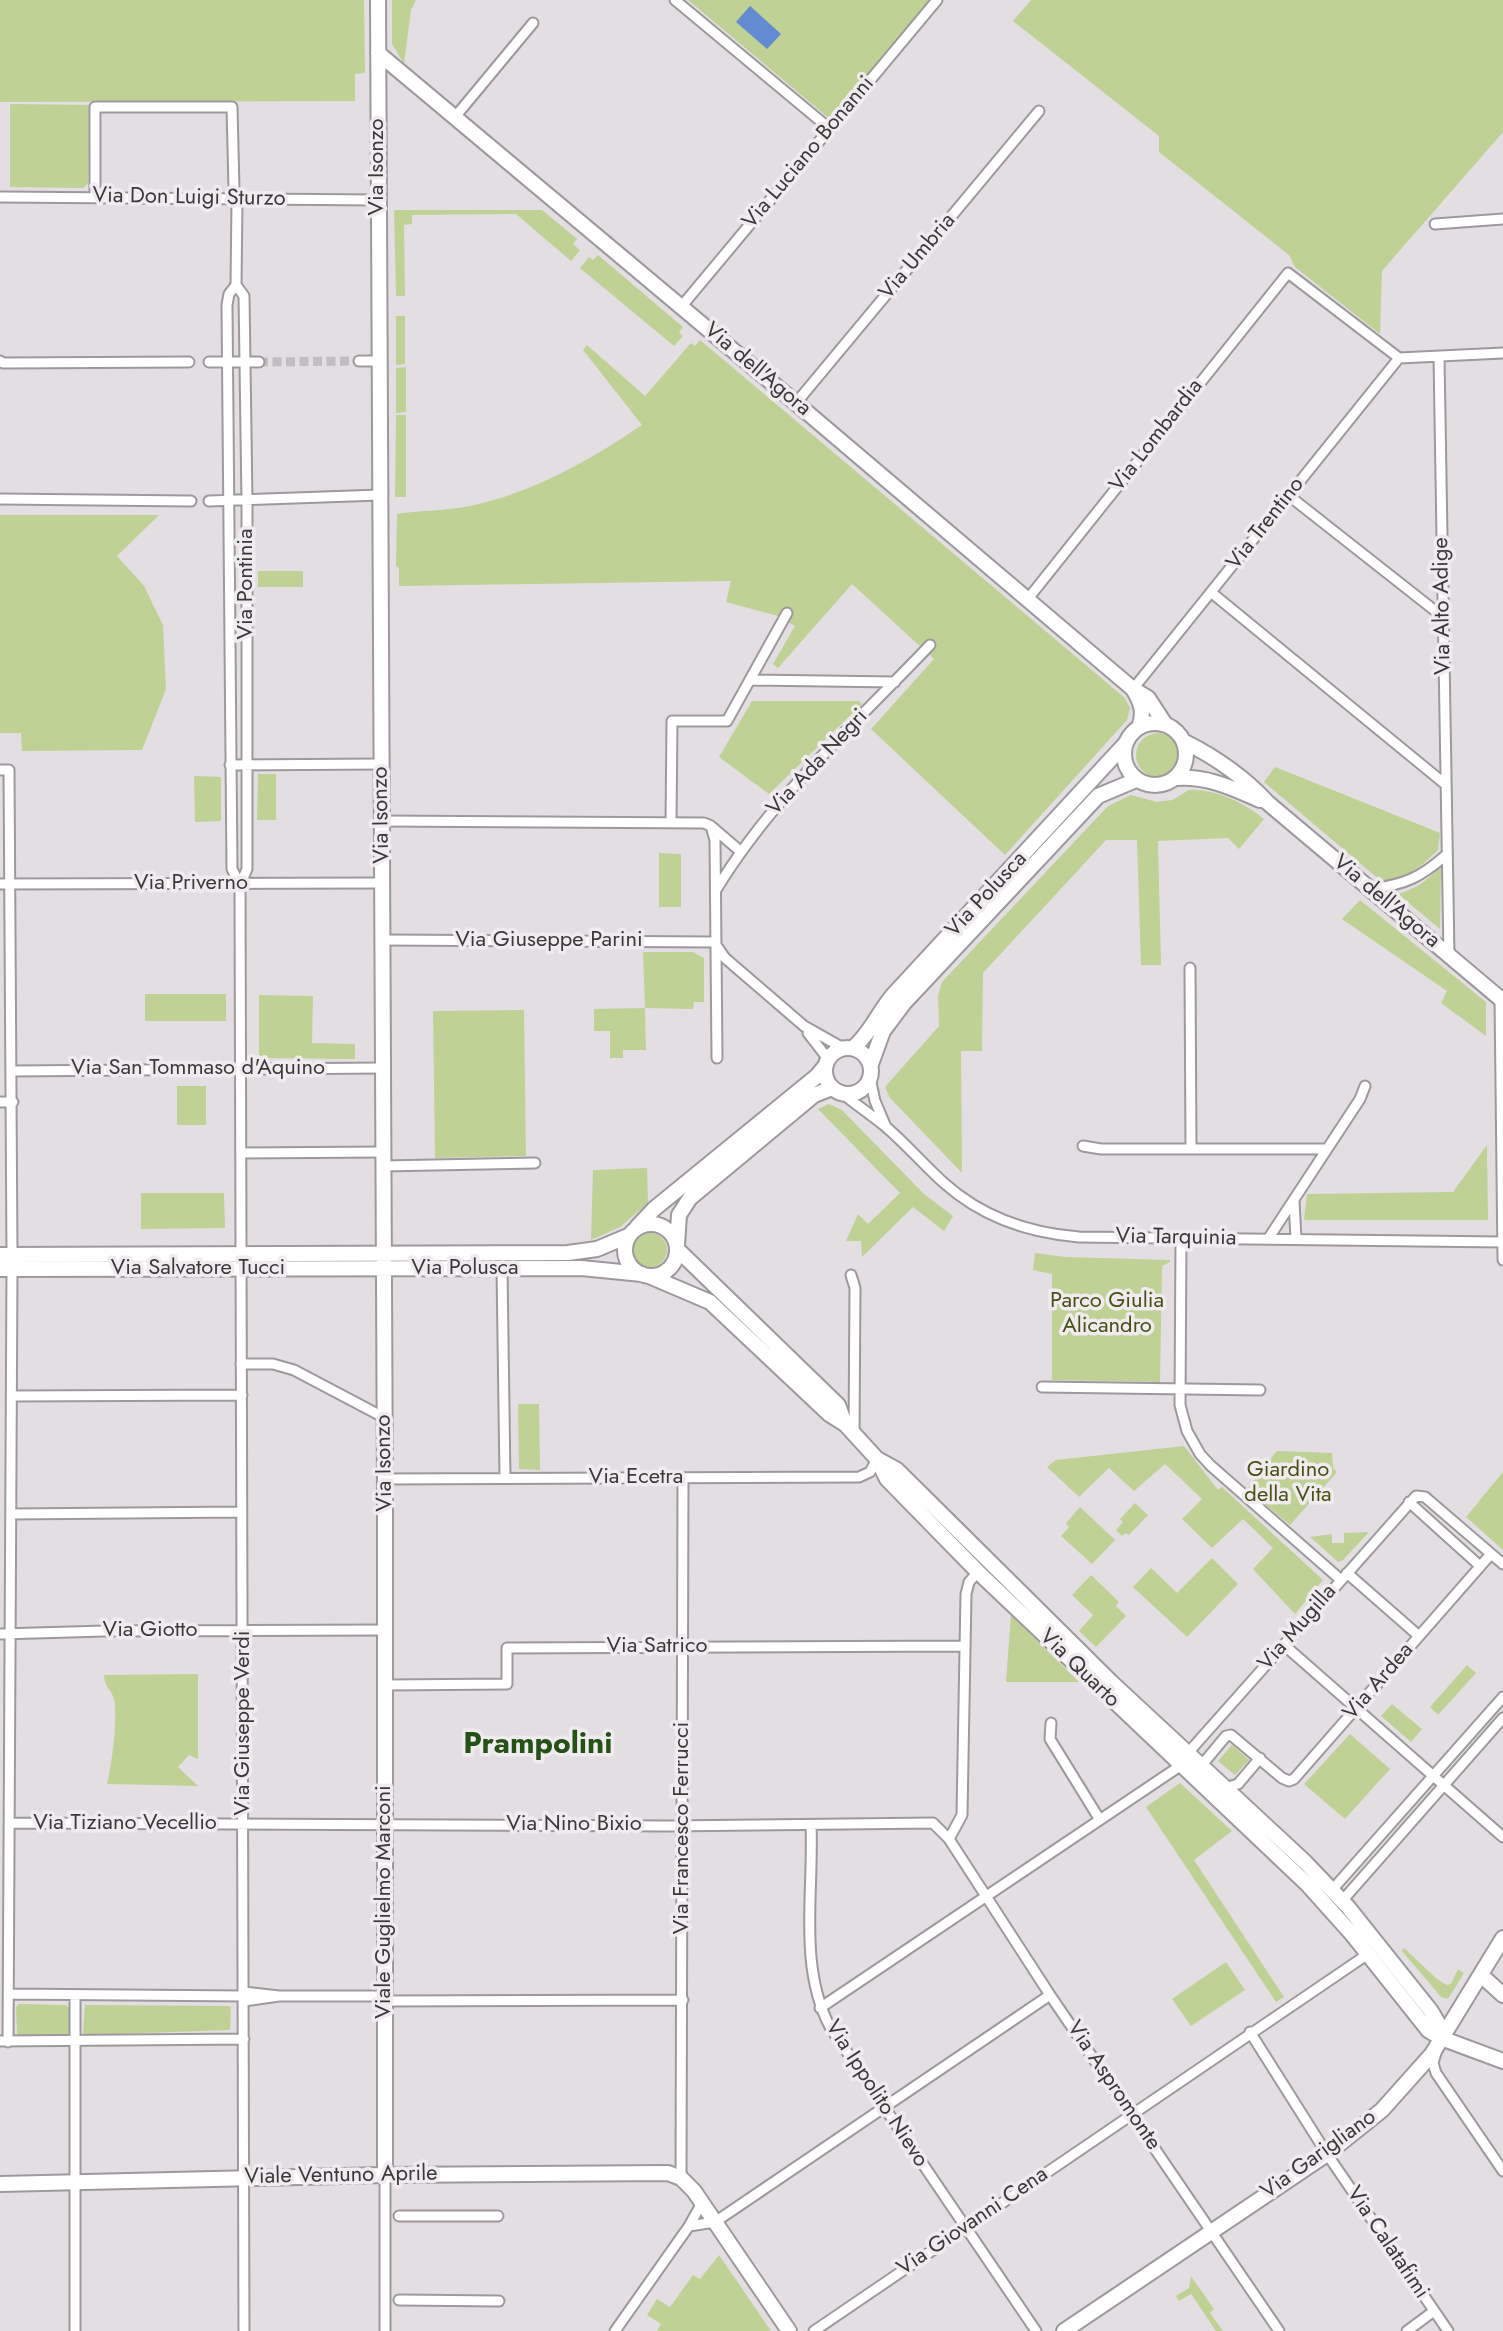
<!DOCTYPE html>
<html>
<head>
<meta charset="utf-8">
<style>
  body { margin:0 }
  canvas { display:block; background:#e2dee2 }
</style>
</head>
<body>
<canvas width="1503" height="2331"></canvas>
<script>
const g = document.querySelector('canvas').getContext('2d');
g.lineJoin = 'round';
function fill(path, color) { g.fillStyle = color; g.fill(path, 'evenodd'); }
function strokePath(path, color, width, dash) { g.strokeStyle = color; g.lineWidth = width; g.lineCap = dash ? 'butt' : 'round'; g.setLineDash(dash || []); g.stroke(path); }
function drawText(font, color, halo, rows, align = 'center') {
  g.font = font + ' Jost,sans-serif'; g.lineWidth = 7; g.setLineDash([]); g.textBaseline = 'middle'; g.strokeStyle = halo; g.fillStyle = color; for (const [text, x, y, turn = 0] of rows) {
    g.save(); g.translate(x, y); g.rotate((+turn || 0) * Math.PI / 180); g.textAlign = isNaN(turn) ? turn : align; if (halo) g.strokeText(text, 0, 0); g.fillText(text, 0, 0); g.restore();
  }
}
const green = new Path2D(`
  M0 0H364L365 73 355 74V101L0 102Z
  M392 0H416L411 10 404 64 392 44Z
  M688 0H931L831 120Z
  M1031 0H1503V132L1382 271 1380 334 1295 267 1289 255 1159 152V136L1013 21Z
  M10 104 90 105 88 183 83 188 10 187Z
  M394 210H542L577 239 573 244 580 250 571 261 516 214 412 215V224L404 225 405 296H396Z
  M598 255 683 327 679 333 683 336 674 346 580 268 589 257 593 260Z
  M396 316H405V364L396 365Z
  M700 340 1125 698 1130 708 1127 720 1005 855 871 729 934 659 852 584 778 668 773 664 795 626 778 616 726 602 731 581 399 586V568L396 566 397 514C421 510 446 511 470 506 535 492 588 461 642 425L583 350 587 345 645 396 691 343 695 346Z
  M406 367V412L396 413V368Z
  M396 415H406V497H395Z
  M0 515H159L117 556 144 586 163 625 166 689 142 750 22 751 21 733H0Z
  M258 571H303V587H258Z
  M752 701H859L862 704 769 794 719 757Z
  M1136 755a22 22 0 1 1 44 0a22 22 0 1 1-44 0Z
  M1275 767 1440 833 1438 850C1418 870 1409 876 1381 881L1264 782Z
  M258 774H276V820H257Z
  M194 776 221 777V821L195 822Z
  M1189 790C1213 788 1245 803 1264 819L1239 849 1228 838 1158 841 1161 965H1141L1137 840H1106L983 973 982 1051H961L962 1173 890 1098 885 1087 939 1026 938 996 942 982 1108 806 1131 795 1157 802 1172 800Z
  M659 853 681 854V907H659Z
  M1441 866 1440 929 1398 894C1417 888 1427 881 1441 866Z
  M1360 900 1486 1002V1036L1441 1003 1447 991 1342 919Z
  M643 952H693L704 958V1002H694L693 1009 645 1008 646 1050H623V1058H610V1031H594V1009L645 1008Z
  M145 994H226V1021H145Z
  M259 995 313 996 312 1043 355 1044V1059L259 1058Z
  M524 1010 526 1156 435 1158 433 1011Z
  M177 1086H206V1125H177Z
  M829 1104 842 1110 924 1194 953 1216 944 1231 913 1207 862 1257 861 1241H846L858 1214 868 1224 900 1193 818 1109Z
  M1487 1145 1488 1220H1304L1307 1194 1453 1192Z
  M647 1168 648 1203 620 1227 591 1240 593 1170Z
  M141 1193H224L225 1228 141 1229Z
  M633 1250a17 17 0 1 1 34 0a17 17 0 1 1-34 0Z
  M1035 1253 1065 1257 1170 1260V1262L1162 1266 1160 1382 1052 1380V1274L1033 1270Z
  M518 1404H539L540 1470 519 1469Z
  M1184 1446 1218 1490 1222 1487 1323 1580 1295 1614 1253 1569 1273 1548 1243 1519 1212 1548 1182 1519 1202 1499 1165 1464 1134 1491 1109 1468 1079 1497 1047 1467 1056 1460Z
  M1277 1451 1332 1453 1333 1468 1337 1472 1290 1525 1247 1489Z
  M1503 1472V1550L1466 1517Z
  M1135 1503 1148 1515 1129 1535 1126 1533 1122 1536 1116 1530 1123 1522 1120 1519Z
  M1080 1507 1115 1540 1092 1564 1061 1536 1069 1527 1066 1523Z
  M1369 1532 1342 1561 1338 1562 1310 1537 1332 1534V1543H1344V1533Z
  M1212 1558 1238 1584 1187 1637 1133 1587 1151 1568 1177 1593Z
  M1091 1575 1119 1602 1116 1606 1126 1616 1096 1647 1079 1631 1093 1615 1072 1595Z
  M1011 1615 1079 1682H1006Z
  M1467 1665 1476 1673 1438 1715 1430 1707Z
  M198 1674V1759L189 1755 178 1767 198 1786 107 1784C112 1764 118 1718 114 1699 111 1689 104 1686 104 1675Z
  M1392 1704 1422 1729 1411 1742 1381 1716Z
  M1350 1734 1390 1769 1345 1819 1304 1784Z
  M1232 1745 1249 1760 1235 1775 1218 1761Z
  M1180 1783 1232 1831 1194 1860 1284 1997 1276 2002 1146 1807Z
  M1404 1948 1437 1979 1447 1985 1451 1984 1458 1969 1464 1973 1450 1996 1447 1999 1441 1997 1402 1951Z
  M1226 1962 1245 1990 1191 2026 1172 1999Z
  M19 2004 65 2005 69 2007V2034L19 2036 17 2033 16 2007Z
  M85 2005 228 2006 231 2007 230 2030 86 2035 83 2033Z
  M719 2255 771 2331H657L661 2324 647 2315 657 2299 670 2307 693 2275 700 2279Z
  M1191 2276 1214 2309 1210 2313 1223 2331H1216L1191 2294 1179 2301 1176 2296 1189 2288Z`);
const water = new Path2D(`
  M750 6 781 34 767 49 736 22Z`);
const streetTunnel = new Path2D(`
  M259 362 359 361`);
const street = new Path2D(`
  M675 0 830 129
  M455 117 533 23
  M95 196V107H232L234 189 237 200 236 285 229 294 227 305 232 869 240 885
  M0 197 378 200
  M1435 224 1503 219
  M236 285 244 296 247 501V869L240 885 244 2331
  M681 307 937 0
  M1439 357 1449 955
  M0 361 3 363 189 362
  M359 361H380
  M209 362H259
  M796 403 1039 111
  M1288 495 1443 617
  M0 499 191 501
  M209 501 380 495
  M1212 593 1445 784
  M1027 600 1288 273 1399 358 1503 353
  M752 680 895 682
  M1133 689 1399 358
  M230 765 381 764
  M0 770H9L12 1255
  M382 821 704 823 711 826 715 840 717 1058
  M671 823 672 721H727L787 613
  M712 827 740 851
  M0 884 382 883
  M1372 889C1405 884 1420 878 1446 855
  M716 890C773 796 855 724 930 645
  M383 940 715 942
  M716 945 725 958 804 1026 843 1048
  M1190 968 1191 1149
  M1500 998 1503 1260
  M808 1033 828 1059
  M13 1071 382 1068
  M870 1078 875 1101 886 1127
  M842 1093C856 1105 872 1115 886 1127 906 1144 924 1165 944 1183 982 1217 1028 1233 1079 1237L1503 1242
  M0 1102H13
  M1083 1146 1101 1149H1327
  M241 1153 383 1152
  M383 1166 535 1163
  M1294 1201 1296 1239
  M1181 1238 1180 1405 1187 1431 1200 1454 1210 1465 1341 1580
  M1268 1239 1360 1099 1365 1086
  M502 1269 505 1478
  M851 1275 855 1288 854 1435
  M241 1364H273L294 1370 385 1418
  M1042 1387 1260 1390
  M12 1396 242 1395
  M385 1479 859 1477 870 1472 877 1459
  M1409 1502 1480 1566
  M11 1514 242 1512
  M1347 1573 1419 1636
  M0 1634 105 1631 386 1630
  M1284 1645 1503 1837
  M386 1685 507 1684V1648L964 1646
  M1051 1723 1050 1739 1100 1820
  M1187 1754 1416 1496 1425 1497 1503 1564
  M1201 1766 1226 1736 1231 1735 1282 1778 1289 1781 1294 1779 1491 1554
  M1225 1788 1238 1784 1260 1758
  M10 1823 668 1826 933 1823 949 1839 1050 1995 1279 2331
  M811 1825C814 1892 798 1966 830 2027L1036 2331
  M949 1839 962 1815 966 1594 969 1582 978 1572
  M1332 1890 1503 1697
  M1342 1901 1503 1718
  M244 1992 279 1996 244 2001
  M9 1994 244 1996
  M279 1996H384
  M384 2001 683 2000
  M820 2008 1180 1766
  M1250 2032 1327 2154 1448 2331
  M0 2041 244 2039
  M8 2042 12 1269
  M1436 2053 1433 2063 1436 2073 1503 2171
  M385 2175V2331
  M681 2178 683 1478
  M399 2216H498
  M689 2226 715 2222 1050 1995
  M399 2300 499 2301
  M75 2331V1995
  M615 2331 689 2226 702 2203
  M814 2331 1368 1954
  M1407 2331 1434 2311`);
const secondary = new Path2D(`
  M378 0 385 1490V2175
  M378 53 796 403 1133 689 1148 698 1165 724
  M1133 689C1141 702 1145 713 1139 727
  M1124 754a31 31 0 1 1 62 0a31 31 0 1 1-62 0Z
  M1185 742C1215 757 1245 778 1268 803L1503 1001
  M1177 778C1208 776 1232 788 1260 800
  M853 1048C870 1034 879 1011 894 994L1125 744
  M825 1071a23 23 0 1 1 46 0a23 23 0 1 1-46 0Z
  M871 1064 883 1031 904 1003 1098 796 1136 780
  M625 1250a26 26 0 1 1 52 0a26 26 0 1 1-52 0Z
  M637 1227 654 1209 817 1076 826 1065
  M677 1245 679 1215 690 1198 814 1095 832 1088
  M677 1249 838 1405 845 1424
  M0 1255 568 1253 597 1249 628 1236
  M0 1269 581 1268 642 1274
  M649 1276 710 1302 829 1414 845 1424 877 1459 887 1479 978 1572 1308 1885 1351 1933 1428 2030 1441 2038 1503 2061
  M877 1459 897 1470 1111 1682 1305 1862 1348 1907 1431 2011 1438 2023 1441 2038
  M1481 1975 1503 1995
  M0 2184 385 2175 668 2173 681 2178 694 2191 789 2331
  M1064 2331 1327 2154 1382 2110 1432 2054 1503 1938`);
const streetNames = [
  ["Via Luciano Bonanni",809,153,-50],
  ["Via Isonzo",378,167,-90],
  ["Via Don Luigi Sturzo",189,198,1],
  ["Via Umbria",918,257,-50],
  ["Via dell'Agora",757,370,40],
  ["Via Lombardia",1157,436,-52],
  ["Via Trentino",1266,524,-52],
  ["Via Pontinia",247,584,-90],
  ["Via Alto Adige",1443,606,-91],
  ["Via Ada Negri",818,763,-47],
  ["Via Isonzo",382,815,-91],
  ["Via Priverno",191,884],
  ["Via Polusca",987,895,-47],
  ["Via dell'Agora",1386,902,40],
  ["Via Giuseppe Parini",549,941],
  ["Via San Tommaso d'Aquino",198,1069],
  ["Via Tarquinia",1176,1238,1],
  ["Via Salvatore Tucci",198,1269],
  ["Via Polusca",465,1269],
  ["Via Isonzo",385,1463,-91],
  ["Via Ecetra",636,1478],
  ["Via Mugilla",1298,1628,-49],
  ["Via Giotto",150,1631],
  ["Via Satrico",657,1647],
  ["Via Quarto",1079,1669,44],
  ["Via Ardea",1379,1682,-49],
  ["Via Giuseppe Verdi",244,1723,-90],
  ["Via Tiziano Vecellio",125,1824],
  ["Via Nino Bixio",574,1825],
  ["Via Francesco Ferrucci",683,1828,-90],
  ["Viale Guglielmo Marconi",385,1902,-90],
  ["Via Aspromonte",1113,2086,56],
  ["Via Ippolito Nievo",876,2094,57],
  ["Via Garigliano",1319,2155,-36],
  ["Viale Ventuno Aprile",341,2176,-1],
  ["Via Giovanni Cena",973,2222,-34],
  ["Via Calatafimi",1387,2243,56]
];
const parkNames = [
  ["Parco Giulia",1107,1302],
  ["Alicandro",1107,1327],
  ["Giardino",1288,1471],
  ["della Vita",1288,1496]
];
const districtNames = [
  ["Prampolini",538,1746]
];
fill(green, '#c0d196');
fill(water, '#628bd1');
strokePath(streetTunnel, '#c1bdc1', 9, [9, 4.5]);
strokePath(street, '#9d999d', 13);
strokePath(secondary, '#9d999d', 18);
strokePath(street, '#fff', 9);
strokePath(secondary, '#fff', 14);
drawText('22px', '#3b3a3b', '#f0ebef', streetNames);
drawText('22px', '#455213', '#f0ebef', parkNames);
drawText('bold 30px', '#255117', '#f0ebef', districtNames);
</script>
</body>
</html>
